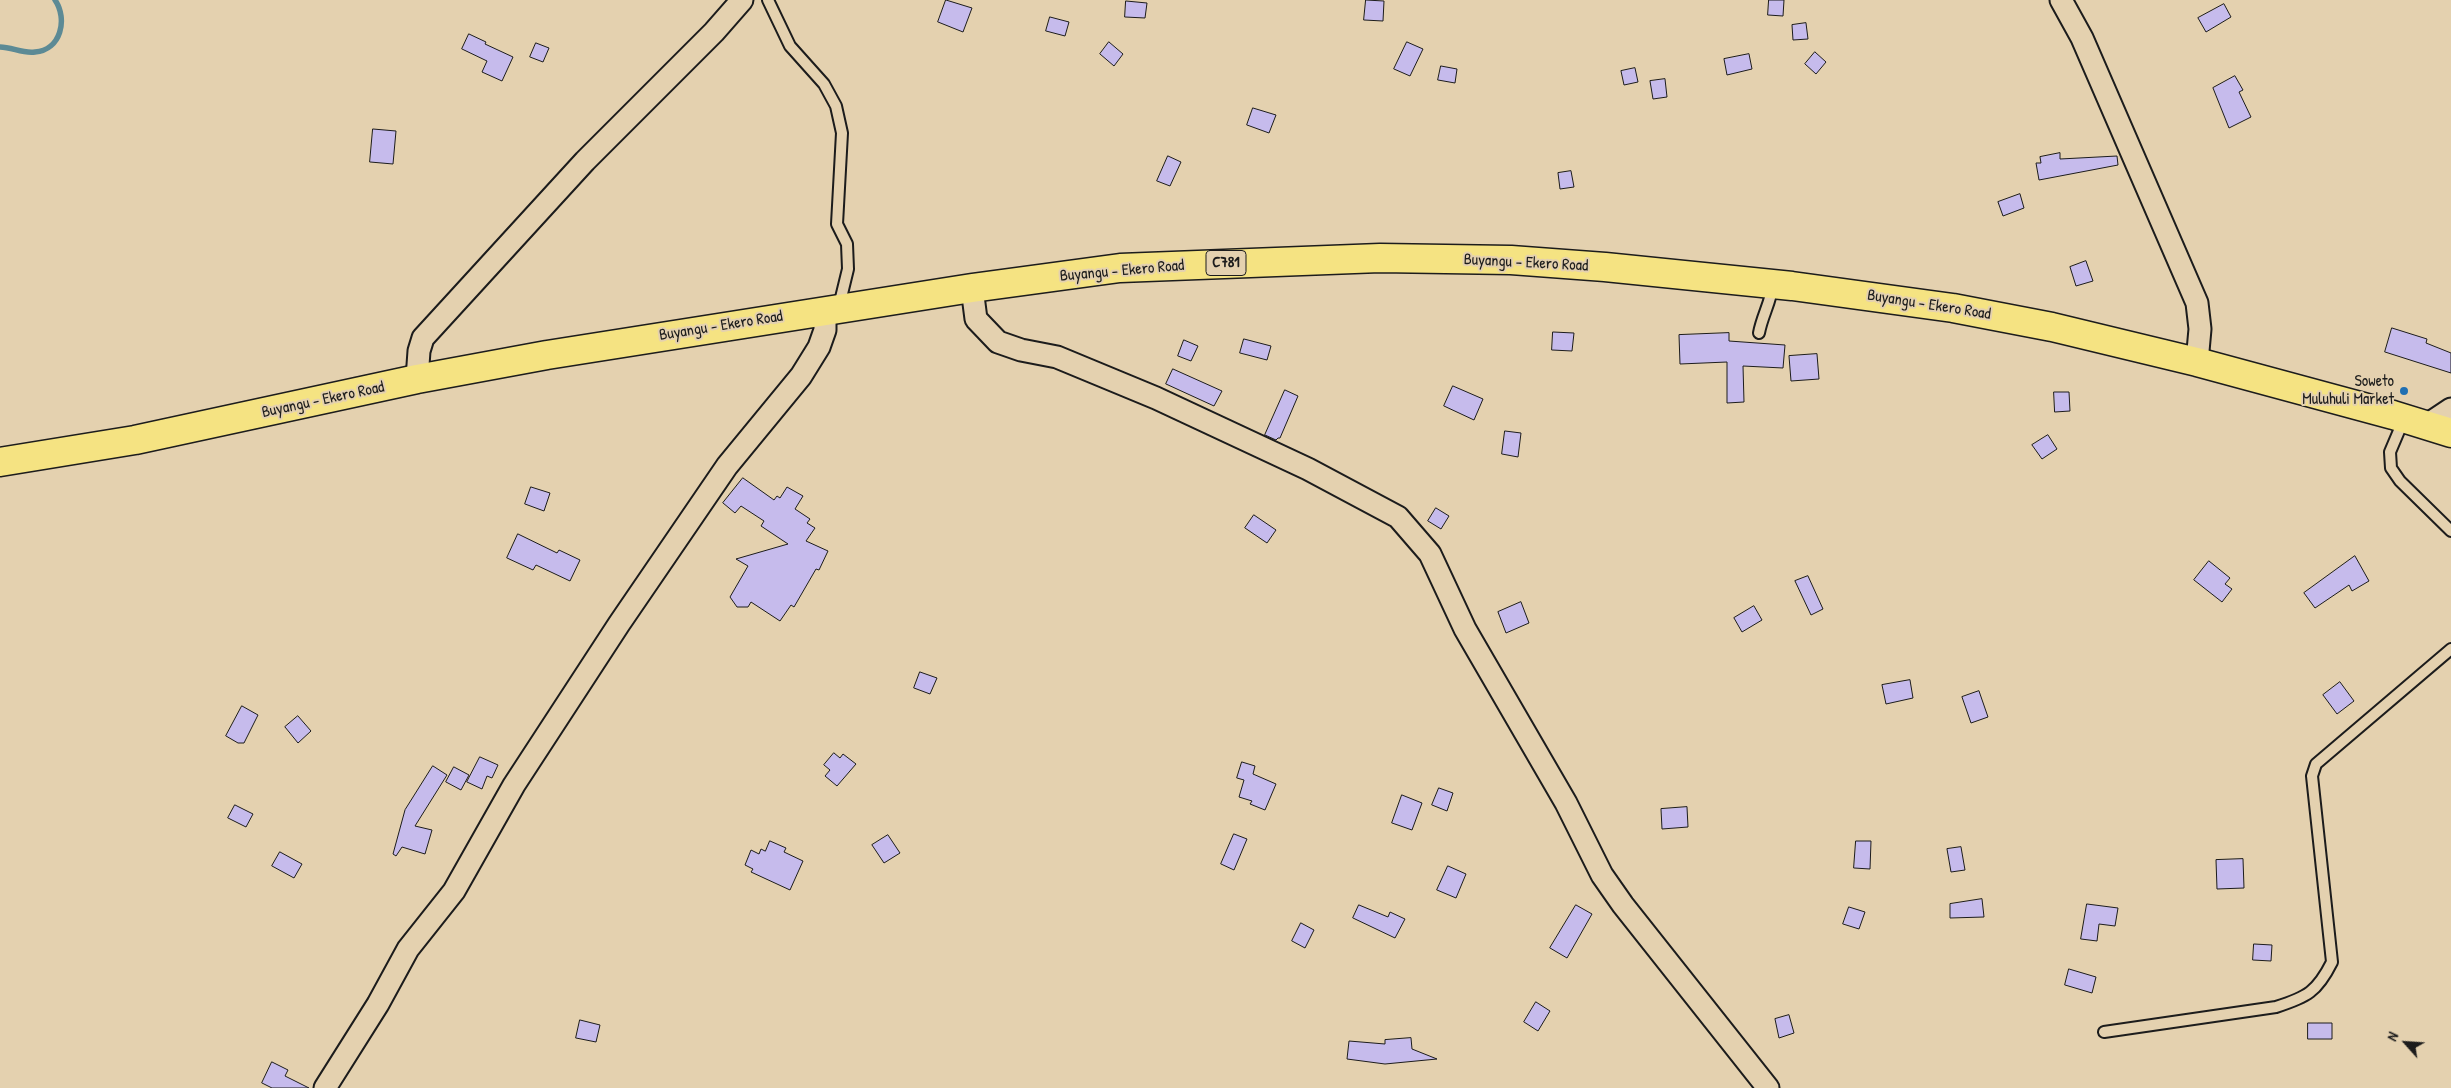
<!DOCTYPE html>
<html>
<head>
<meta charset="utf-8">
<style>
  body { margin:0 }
  #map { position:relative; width:2451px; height:1088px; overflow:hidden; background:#e4d1af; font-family:"Patrick Hand",sans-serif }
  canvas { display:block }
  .north { position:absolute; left:2381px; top:1018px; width:50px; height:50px; -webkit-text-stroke:4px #e4d1af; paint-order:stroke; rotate:296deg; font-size:14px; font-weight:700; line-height:20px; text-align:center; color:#1c1c1c }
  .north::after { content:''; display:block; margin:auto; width:18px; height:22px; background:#1c1c1c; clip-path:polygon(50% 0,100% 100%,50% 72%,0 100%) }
</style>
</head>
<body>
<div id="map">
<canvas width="2451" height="1088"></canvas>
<div class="north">N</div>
</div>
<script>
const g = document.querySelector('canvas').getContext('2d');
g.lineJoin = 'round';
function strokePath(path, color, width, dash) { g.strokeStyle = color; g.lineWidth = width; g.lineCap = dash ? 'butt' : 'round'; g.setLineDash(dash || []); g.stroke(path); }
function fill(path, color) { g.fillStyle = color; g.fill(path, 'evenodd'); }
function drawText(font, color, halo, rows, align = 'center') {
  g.font = font + ' "Patrick Hand",sans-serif'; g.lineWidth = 4; g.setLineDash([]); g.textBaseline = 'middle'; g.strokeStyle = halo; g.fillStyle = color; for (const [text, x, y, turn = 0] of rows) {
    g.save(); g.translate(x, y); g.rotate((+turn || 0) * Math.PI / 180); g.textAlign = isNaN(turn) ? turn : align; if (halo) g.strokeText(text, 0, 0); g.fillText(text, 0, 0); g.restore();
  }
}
const stream = new Path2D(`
  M0 47C12 47 23 54 35 52 61 50 68 19 55 0`);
const building = new Path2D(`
  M946 0 972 8 963 32 938 22Z
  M1366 0 1384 1 1383 21 1364 20Z
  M1769 0H1784L1783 16 1768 15Z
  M1126 1 1147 3 1145 18 1125 17Z
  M2224 4 2231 17 2206 32 2198 18Z
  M1050 17 1069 22 1065 36 1046 31Z
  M1806 23 1808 39 1793 40 1792 25Z
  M469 34 486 42 485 44 513 57 502 81 482 72 487 61 462 49Z
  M1109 42 1123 54 1114 66 1100 54Z
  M1407 42 1423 49 1410 76 1394 69Z
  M536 43 549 48 543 62 530 57Z
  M1815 52 1826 62 1816 74 1805 64Z
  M1749 54 1752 69 1727 75 1724 59Z
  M1441 66 1457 69 1455 83 1438 80Z
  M1635 68 1638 82 1624 85 1621 71Z
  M2235 76 2243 90 2239 92 2251 117 2229 128 2213 88Z
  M1665 79 1667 97 1653 99 1650 81Z
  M1253 108 1276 115 1269 133 1247 125Z
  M373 129 396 131 393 164 370 162Z
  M2060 153V159L2117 156 2118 165 2039 180 2036 163H2041L2040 157Z
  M1168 156 1181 162 1170 186 1157 181Z
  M1571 171 1574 187 1560 189 1558 173Z
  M2020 194 2024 208 2003 216 1998 202Z
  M2086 261 2093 281 2076 286 2070 267Z
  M2392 328 2427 339 2426 343 2451 353V373L2385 352Z
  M1553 332 1574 333 1572 351 1552 350Z
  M1729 333V341L1785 345 1783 368 1743 366 1744 402 1727 403V362L1680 364 1679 335Z
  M1244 339 1271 346 1267 360 1240 353Z
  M1184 340 1198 346 1191 361 1178 356Z
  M1817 354 1819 379 1791 381 1789 356Z
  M1173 369 1222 391 1214 406 1166 384Z
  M1453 386 1483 399 1474 420 1444 406Z
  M1285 390 1298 396 1280 438H1278L1276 440 1265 435Z
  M2054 392H2069L2070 411 2055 412Z
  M1505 431 1521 433 1518 457 1502 454Z
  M2048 435 2057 449 2042 459 2032 445Z
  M743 478 774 500 777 496 780 498 787 487 803 496 795 509 810 519 807 523 815 528 806 541 828 551 819 570 816 569 794 607 791 605 780 621 751 602 748 607H737L730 597 748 566 736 559 788 544 761 526 764 521 741 506 735 513 723 503Z
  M531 487 550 493 544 511 525 504Z
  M1436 508 1449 516 1441 529 1428 521Z
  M1254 515 1276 530 1267 543 1245 528Z
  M518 534 557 553 559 550 580 560 570 581 536 565 533 570 507 558Z
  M2355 556 2369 581 2352 591 2349 585 2315 608 2304 593Z
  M2209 561 2230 578 2225 584 2232 589 2222 602 2194 580Z
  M1808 576 1823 609 1811 615 1795 581Z
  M1521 602 1529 623 1506 633 1498 612Z
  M1754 606 1762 620 1742 632 1734 618Z
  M920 672 937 678 930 694 914 688Z
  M1910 680 1913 698 1886 704 1882 685Z
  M2340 682 2354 701 2337 714 2323 695Z
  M1979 691 1988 717 1971 723 1962 697Z
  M242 706 258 715 244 743H238L226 736Z
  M298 716 311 731 298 743 285 727Z
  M834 753 840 758 843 754 856 764 837 786 825 776 830 770 824 765Z
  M480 757 498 765 492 778 487 776 482 789 467 782Z
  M1242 762 1255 766 1253 774 1276 784 1265 810 1250 804 1252 801 1239 797 1244 780 1237 778Z
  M433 766 447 775 415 826 432 830 425 854 402 847 396 856 393 854 405 810Z
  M454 767 469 775 461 790 446 782Z
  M1439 788 1453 793 1447 811 1432 805Z
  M1402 795 1422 803 1412 830 1392 823Z
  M235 805 253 814 246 827 228 818Z
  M1687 807 1688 827 1662 829 1661 809Z
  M1234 834 1247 839 1234 870 1221 864Z
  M888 835 900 853 884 863 872 845Z
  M770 841 786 848 784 852 803 861 790 890 751 872 753 869 745 865 751 850 759 854 761 849 765 851Z
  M1856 841H1871L1870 869 1854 868Z
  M1961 847 1965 870 1951 872 1947 849Z
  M280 852 302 864 294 878 272 866Z
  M2243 859 2244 888 2217 889 2216 860Z
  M1448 866 1466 874 1456 898 1437 890Z
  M1982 899 1984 917 1950 918V904Z
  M2087 904 2118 908 2115 926 2099 924 2097 941 2081 939Z
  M1359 905 1388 917 1390 912 1405 919 1395 938 1353 918Z
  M1576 905 1592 914 1567 958 1550 948Z
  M1849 907 1865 912 1859 929 1843 924Z
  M1301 923 1314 930 1305 948 1292 941Z
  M2254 944 2272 945 2271 961 2253 960Z
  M2069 969 2096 977 2092 993 2065 985Z
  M1536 1002 1550 1011 1538 1031 1524 1022Z
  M1789 1015 1794 1033 1779 1038 1775 1019Z
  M580 1020 600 1025 596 1042 576 1038Z
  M2308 1023H2332V1039H2308Z
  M1411 1038 1412 1049 1437 1059 1385 1064 1347 1059 1349 1041 1385 1044V1040Z
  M272 1062 288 1070 285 1076 309 1088H272L262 1083Z`);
const service = new Path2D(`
  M768 0 790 46 824 84 836 106 842 133 837 224 847 244 848 269 839 306
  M1759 333C1762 316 1771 302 1773 284
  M2404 419 2390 452 2391 468 2400 481 2451 531
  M2104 1032 2276 1007C2307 997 2317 992 2332 962L2312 776 2316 764 2451 649`);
const minor = new Path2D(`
  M2061 0 2082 38 2197 303 2200 329 2197 362
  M972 288 976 319 998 342 1021 350 1057 357 1156 398 1308 469 1398 517 1430 554 1465 629 1566 803 1602 875 1623 905 1768 1088
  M417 379 419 351 423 338 585 161 714 32 742 0
  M2427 425 2451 409
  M325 1088 378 1004 408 949 454 891 514 785 619 624 727 466 801 376 819 347 825 330V310`);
const primary = new Path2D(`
  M0 462 135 440 417 379 547 355 972 288 1120 268 1380 258 1511 260 1605 267 1792 286 1953 308 2052 327 2197 362 2393 415 2451 433`);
const markers = [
  [2404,391,5,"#1f6fb2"]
];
const shields = [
  [1226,263,40]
];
const shieldNames = [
  ["C781",1226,263]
];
const streetNames = [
  ["Buyangu - Ekero Road",1526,263,3],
  ["Buyangu - Ekero Road",1122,271,-5],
  ["Buyangu - Ekero Road",1929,305,9],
  ["Buyangu - Ekero Road",721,326,-9],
  ["Buyangu - Ekero Road",323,400,-12]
];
const poiNames = [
  ["Soweto",2394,382],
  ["Muluhuli Market",2394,400]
];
strokePath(stream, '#5c8a95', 5.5);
fill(building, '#c6bbec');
strokePath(building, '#1c1c1c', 1);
strokePath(service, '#1c1c1c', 14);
strokePath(minor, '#1c1c1c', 25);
strokePath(primary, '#1c1c1c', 31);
strokePath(service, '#e4d1af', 10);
strokePath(minor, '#e4d1af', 21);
strokePath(primary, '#f5e382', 28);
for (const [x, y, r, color] of markers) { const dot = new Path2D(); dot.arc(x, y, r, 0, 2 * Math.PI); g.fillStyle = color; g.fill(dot); strokePath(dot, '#e4d1af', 2); }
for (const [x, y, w] of shields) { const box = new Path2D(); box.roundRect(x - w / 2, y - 12.5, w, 25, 4); g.fillStyle = '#e4d1af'; g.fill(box); strokePath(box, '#1c1c1c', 1); }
drawText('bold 15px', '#1c1c1c', null, shieldNames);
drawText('16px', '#1c1c1c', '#e4d1af', streetNames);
drawText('16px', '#1c1c1c', '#e4d1af', poiNames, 'right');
</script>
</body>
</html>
